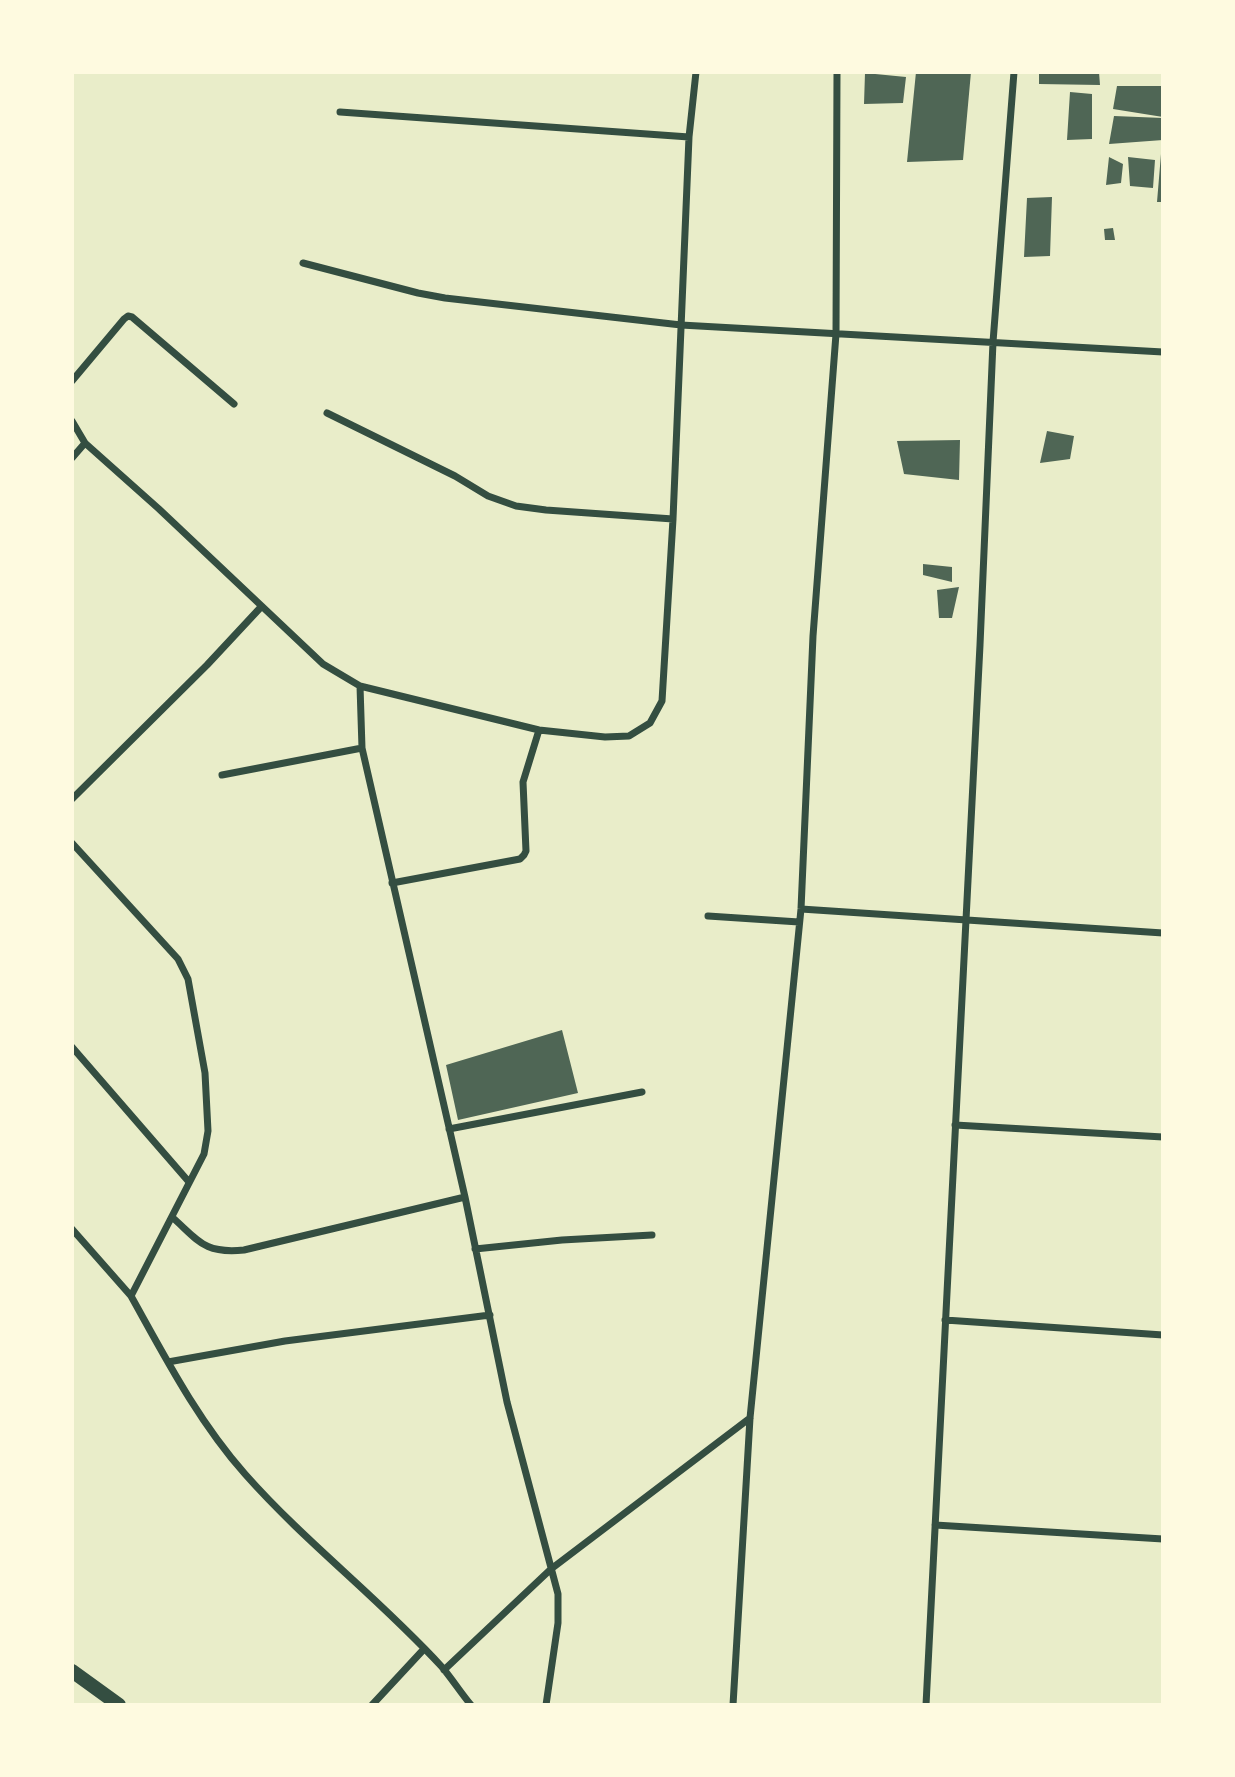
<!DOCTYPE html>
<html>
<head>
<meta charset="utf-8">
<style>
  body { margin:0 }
  #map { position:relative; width:1235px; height:1777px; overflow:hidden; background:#e9edc9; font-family:Georgia,serif }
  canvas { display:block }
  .frame { position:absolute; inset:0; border:74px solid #fefae0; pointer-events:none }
</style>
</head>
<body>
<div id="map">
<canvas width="1235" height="1777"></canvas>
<div class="frame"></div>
</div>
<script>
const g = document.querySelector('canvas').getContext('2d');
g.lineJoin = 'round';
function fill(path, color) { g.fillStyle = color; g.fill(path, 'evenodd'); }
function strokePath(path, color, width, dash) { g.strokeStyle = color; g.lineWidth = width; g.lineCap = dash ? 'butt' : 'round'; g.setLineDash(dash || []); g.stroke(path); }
const building = new Path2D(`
  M916 72H971L963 160 907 162Z
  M1039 72H1099L1100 85 1039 84Z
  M865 73 906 77 903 103 864 104Z
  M1117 86H1163V117L1113 109Z
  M1070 92 1092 94V139L1067 140Z
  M1114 116 1163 118V140L1109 144Z
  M1161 154H1163V202H1157Z
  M1109 157 1123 164 1121 183 1106 185Z
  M1128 157 1155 160 1153 188 1130 186Z
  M1052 197 1050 256 1024 257 1027 198Z
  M1113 228 1115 240H1105L1104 229Z
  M1047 431 1074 436 1070 459 1040 463Z
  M960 440 959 480 904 474 897 441Z
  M923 564 952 567V582L923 575Z
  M959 587 952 618H939L937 590Z
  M562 1030 578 1093 458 1120 446 1065Z`);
const minor = new Path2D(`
  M340 112 689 137
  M303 263 418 293 445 298 681 325 1163 352
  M72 381 124 319 128 316 132 317 234 404
  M327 413 455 476 488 496 516 506 546 510 673 519
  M72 421 85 443 159 509 323 664 360 686 539 730 605 737 629 736 650 723 662 701 673 519 689 137 696 72
  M72 458 85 443
  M360 686 362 748 465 1197 507 1402 558 1594V1623L546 1705
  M222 775 362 748
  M72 799 207 665 261 607
  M72 843 178 959 188 979 205 1073 208 1131 204 1154 131 1296C165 1357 198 1421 245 1474 306 1543 380 1599 442 1667 452 1679 461 1693 471 1705
  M392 883 520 859 524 855 526 851 523 782 539 730
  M801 909 1163 933
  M708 916 799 922
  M72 1047 189 1182
  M955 1125 1163 1137
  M449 1129 642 1092
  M172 1217C199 1241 204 1254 244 1250L465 1197
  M72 1229 131 1296
  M475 1249 562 1240 652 1235
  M945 1320 1163 1335
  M168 1362 285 1341 490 1315
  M935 1525 1163 1539
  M444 1670 551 1569 750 1418
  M372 1705 424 1649
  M733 1705 750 1418 801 909 813 636 836 334 837 72
  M926 1705 980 645 993 342 1014 72`);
const motorway = new Path2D(`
  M72 1671 119 1705`);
fill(building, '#4f6655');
strokePath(minor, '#344e41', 7);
strokePath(motorway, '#344e41', 14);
</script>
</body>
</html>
